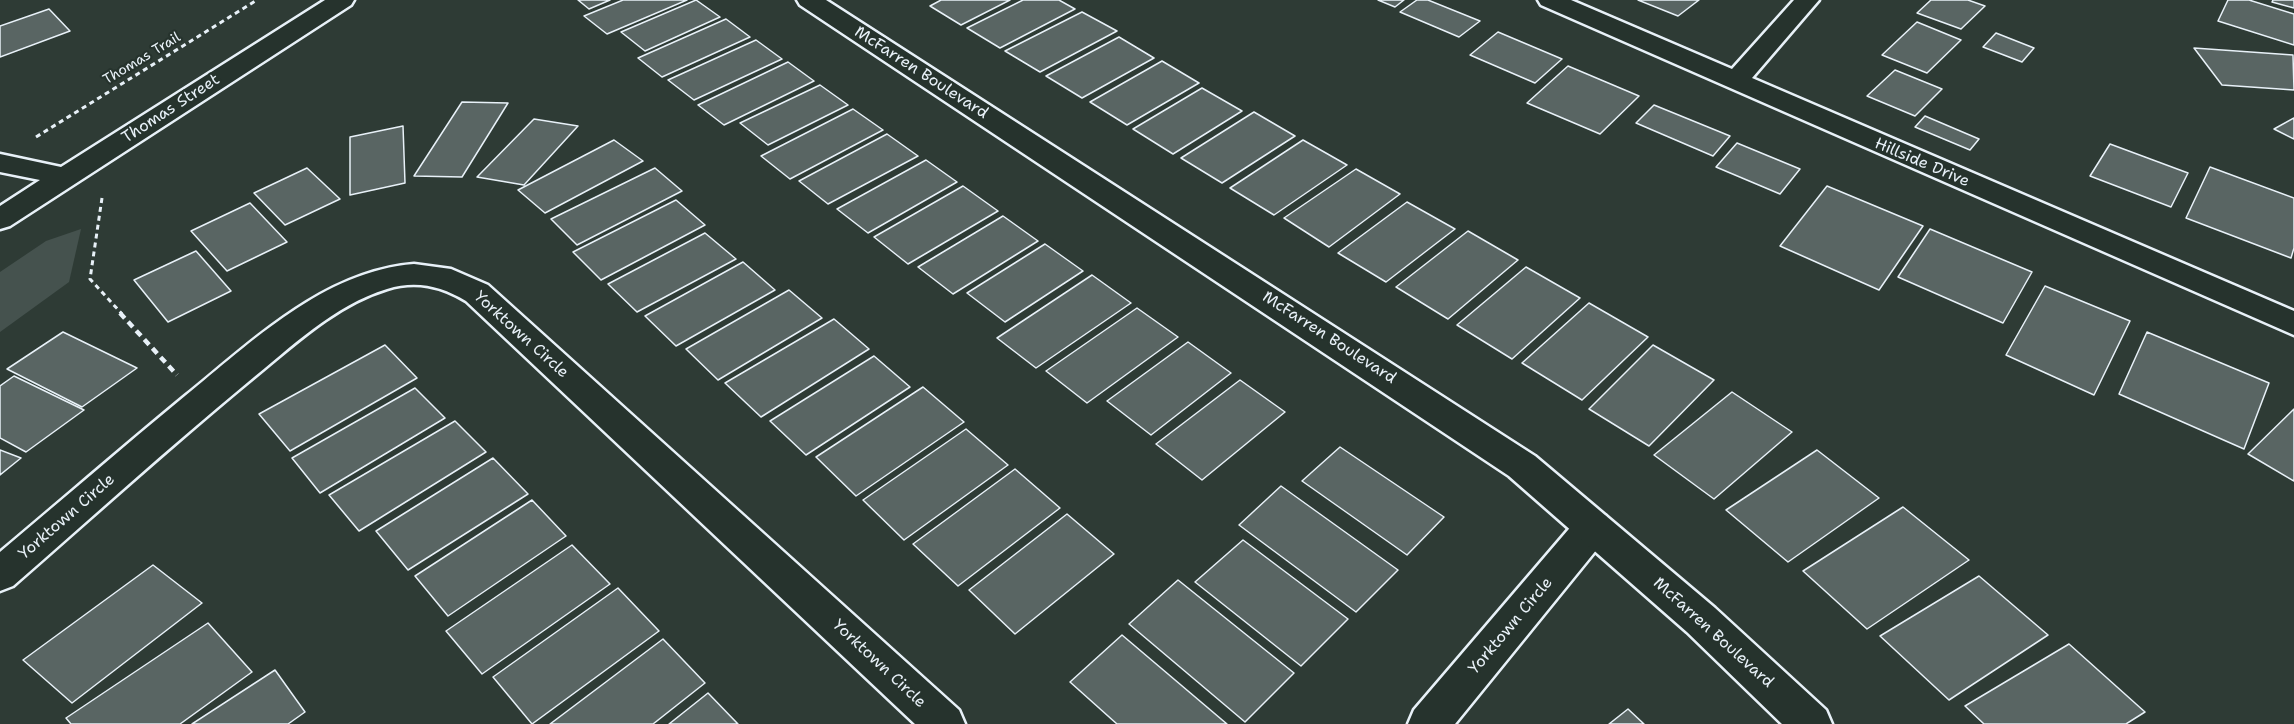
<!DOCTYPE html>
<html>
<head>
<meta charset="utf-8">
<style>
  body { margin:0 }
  canvas { display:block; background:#2e3b35 }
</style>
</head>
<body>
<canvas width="2294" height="724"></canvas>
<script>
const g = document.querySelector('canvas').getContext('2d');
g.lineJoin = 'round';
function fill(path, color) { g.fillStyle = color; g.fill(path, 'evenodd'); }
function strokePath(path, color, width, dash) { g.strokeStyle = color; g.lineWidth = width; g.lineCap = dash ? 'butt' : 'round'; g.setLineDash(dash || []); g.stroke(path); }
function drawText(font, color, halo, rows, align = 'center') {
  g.font = font + ' "Shantell Sans",sans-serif'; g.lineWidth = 4.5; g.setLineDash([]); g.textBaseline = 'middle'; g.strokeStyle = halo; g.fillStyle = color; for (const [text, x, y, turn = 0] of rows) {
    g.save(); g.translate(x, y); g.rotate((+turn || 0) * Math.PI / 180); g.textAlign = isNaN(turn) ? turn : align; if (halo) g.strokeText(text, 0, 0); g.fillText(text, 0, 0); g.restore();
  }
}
const green = new Path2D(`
  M81 229 69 282 0 332V272L46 241Z`);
const building = new Path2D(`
  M578 0H610L589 9Z
  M623 0H687L607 34 584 16Z
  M696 0 720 17 645 51 621 32Z
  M941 0H1010L961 25 930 6Z
  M1023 0H1059L1075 9 1000 48 967 28Z
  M1378 0H1404L1395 7Z
  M1417 0H1428L1480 21 1459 37 1400 12Z
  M1638 0H1699L1678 16Z
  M1931 0H1968L1985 6 1961 29 1917 13Z
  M2228 0H2249L2294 14V45L2218 21Z
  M2273 0H2294V8L2272 2Z
  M49 9 70 31 0 57V26Z
  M1082 12 1117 31 1040 72 1005 51Z
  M726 19 750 37 662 77 638 58Z
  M1917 22 1961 40 1927 73 1882 55Z
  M1498 32 1562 59 1535 83 1470 55Z
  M1996 33 2034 48 2022 62 1983 47Z
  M1119 37 1154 58 1082 98 1046 76Z
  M756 40 782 59 694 100 668 80Z
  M2194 48 2293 55 2294 90 2222 85Z
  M1162 61 1199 83 1127 125 1090 102Z
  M788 62 814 81 724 125 698 105Z
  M1568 66 1639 96 1600 134 1527 103Z
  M1895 70 1942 89 1915 116 1867 96Z
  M820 85 848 105 768 145 740 123Z
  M1202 88 1242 111 1173 154 1133 129Z
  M462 102 508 103 462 177 414 176Z
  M1654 105 1730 136 1713 156 1636 123Z
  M853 109 883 130 790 179 761 156Z
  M1254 112 1295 136 1222 183 1181 158Z
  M1925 116 1979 139 1970 150 1915 127Z
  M2294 118V139L2274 129Z
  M534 119 578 126 524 185 477 177Z
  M403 126 405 183 350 195V137Z
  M887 134 918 156 828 204 799 181Z
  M614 140 643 161 545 213 518 190Z
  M1303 140 1347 165 1274 215 1230 188Z
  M1737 143 1800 169 1780 194 1716 167Z
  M2110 144 2188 173 2171 207 2090 176Z
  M926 160 957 182 868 233 837 209Z
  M2210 167 2294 198V248L2291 258 2186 218Z
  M307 168 340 199 285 225 254 193Z
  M655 168 682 191 577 245 551 219Z
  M1356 169 1400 194 1329 247 1284 218Z
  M963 186 998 211 908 264 874 237Z
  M1827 186 1923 226 1879 290 1780 246Z
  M676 200 705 225 601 280 573 252Z
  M1407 202 1455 229 1386 282 1338 253Z
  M250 203 287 242 227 271 191 231Z
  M1003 216 1038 241 953 294 918 267Z
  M1930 229 2032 272 2003 323 1898 277Z
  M1468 231 1518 260 1448 319 1396 287Z
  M705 233 736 259 637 312 608 284Z
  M1045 244 1083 271 1005 322 967 293Z
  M196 251 231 291 168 322 134 280Z
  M743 262 775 290 676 346 645 316Z
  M1526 267 1580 298 1512 359 1457 325Z
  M1092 275 1131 303 1036 368 997 338Z
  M2045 286 2130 321 2094 395 2006 355Z
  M789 290 822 318 718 380 686 349Z
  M1589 303 1648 337 1582 400 1522 363Z
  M1137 308 1178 337 1087 403 1046 371Z
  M834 319 869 349 761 417 725 383Z
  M63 332 137 368 82 407 7 369Z
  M2147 332 2269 383 2244 449 2119 394Z
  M1188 342 1231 373 1151 435 1107 401Z
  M385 345 417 378 290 451 259 414Z
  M1653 345 1714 380 1649 446 1589 409Z
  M874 356 910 387 806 455 770 421Z
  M14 376 84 410 26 452 0 438V386Z
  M1240 380 1285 412 1202 480 1156 444Z
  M923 387 964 422 856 496 816 457Z
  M415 388 445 418 320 493 292 458Z
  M1732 392 1792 432 1714 499 1654 455Z
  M2294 409V481L2248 454Z
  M455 421 486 452 359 531 329 495Z
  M966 429 1008 465 904 540 863 500Z
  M1340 447 1444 517 1407 555 1302 481Z
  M0 450 21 458 0 475Z
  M1817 450 1879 498 1788 562 1726 510Z
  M493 458 528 494 408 570 376 531Z
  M1015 469 1060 508 958 586 913 544Z
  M1281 486 1398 570 1356 612 1239 525Z
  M532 500 566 536 448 616 415 576Z
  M1903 507 1969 560 1867 629 1803 571Z
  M1067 514 1114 554 1015 634 969 590Z
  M1243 540 1348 619 1301 666 1195 582Z
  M572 545 610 584 482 674 446 631Z
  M153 565 202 603 72 703 23 660Z
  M1979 576 2048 635 1949 700 1880 636Z
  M1178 580 1294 673 1245 722 1129 624Z
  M618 588 659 631 532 724 493 677Z
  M208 623 252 672 180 724H71L66 718Z
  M1122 635 1227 724H1117L1070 682Z
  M663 639 705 683 653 724H550Z
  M2069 644 2145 712 2126 724H1984L1965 706Z
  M275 670 305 712 288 724H192Z
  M708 693 738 724H669Z
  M1628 709 1644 724H1609Z`);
const pathFar1 = new Path2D(`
  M36 137 257 0
  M102 198 90 279 122 314`);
const path = new Path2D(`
  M120 313 177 375`);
const minor = new Path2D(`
  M1538 0H1571L1732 69 1794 0H1819L1752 78 2294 311V335L1541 5Z
  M414 264 451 269 488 285 959 710 965 724H915L466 301C441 286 416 280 387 289 334 305 290 348 248 382 168 448 91 518 13 586L0 591V552C62 500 123 447 185 396 252 342 324 271 414 264Z
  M1593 512 1606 516 1611 527 1606 538 1455 724H1408L1414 710 1580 516Z`);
const tertiary = new Path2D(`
  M325 0H354L351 5 10 226 0 229V206L40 180 0 172V154L61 167Z
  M797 0H826L1535 456 1715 608 1826 710 1832 724H1782L1687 632 1509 476 800 5Z`);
const farStreetnames = [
  ["Thomas Trail",142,59,-31]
];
const streetNames = [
  ["McFarren Boulevard",921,73,33],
  ["Thomas Street",171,109,-33],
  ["Hillside Drive",1922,163,23],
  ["Yorktown Circle",521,335,42],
  ["McFarren Boulevard",1329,338,33],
  ["Yorktown Circle",67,517,-41],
  ["Yorktown Circle",1511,626,-50],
  ["McFarren Boulevard",1713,633,42],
  ["Yorktown Circle",879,664,43]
];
fill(green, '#45524e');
fill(building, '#596563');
strokePath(building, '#e8f1f8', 1.5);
strokePath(minor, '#e8f1f8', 5);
strokePath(tertiary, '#e8f1f8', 5);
strokePath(pathFar1, '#e8f1f8', 3, [5, 4]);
strokePath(path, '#e8f1f8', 4.5, [7, 5]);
fill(minor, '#26332d');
fill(tertiary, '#26332d');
drawText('14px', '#e8f1f8', '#26332d', farStreetnames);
drawText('16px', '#e8f1f8', '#26332d', streetNames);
</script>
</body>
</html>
